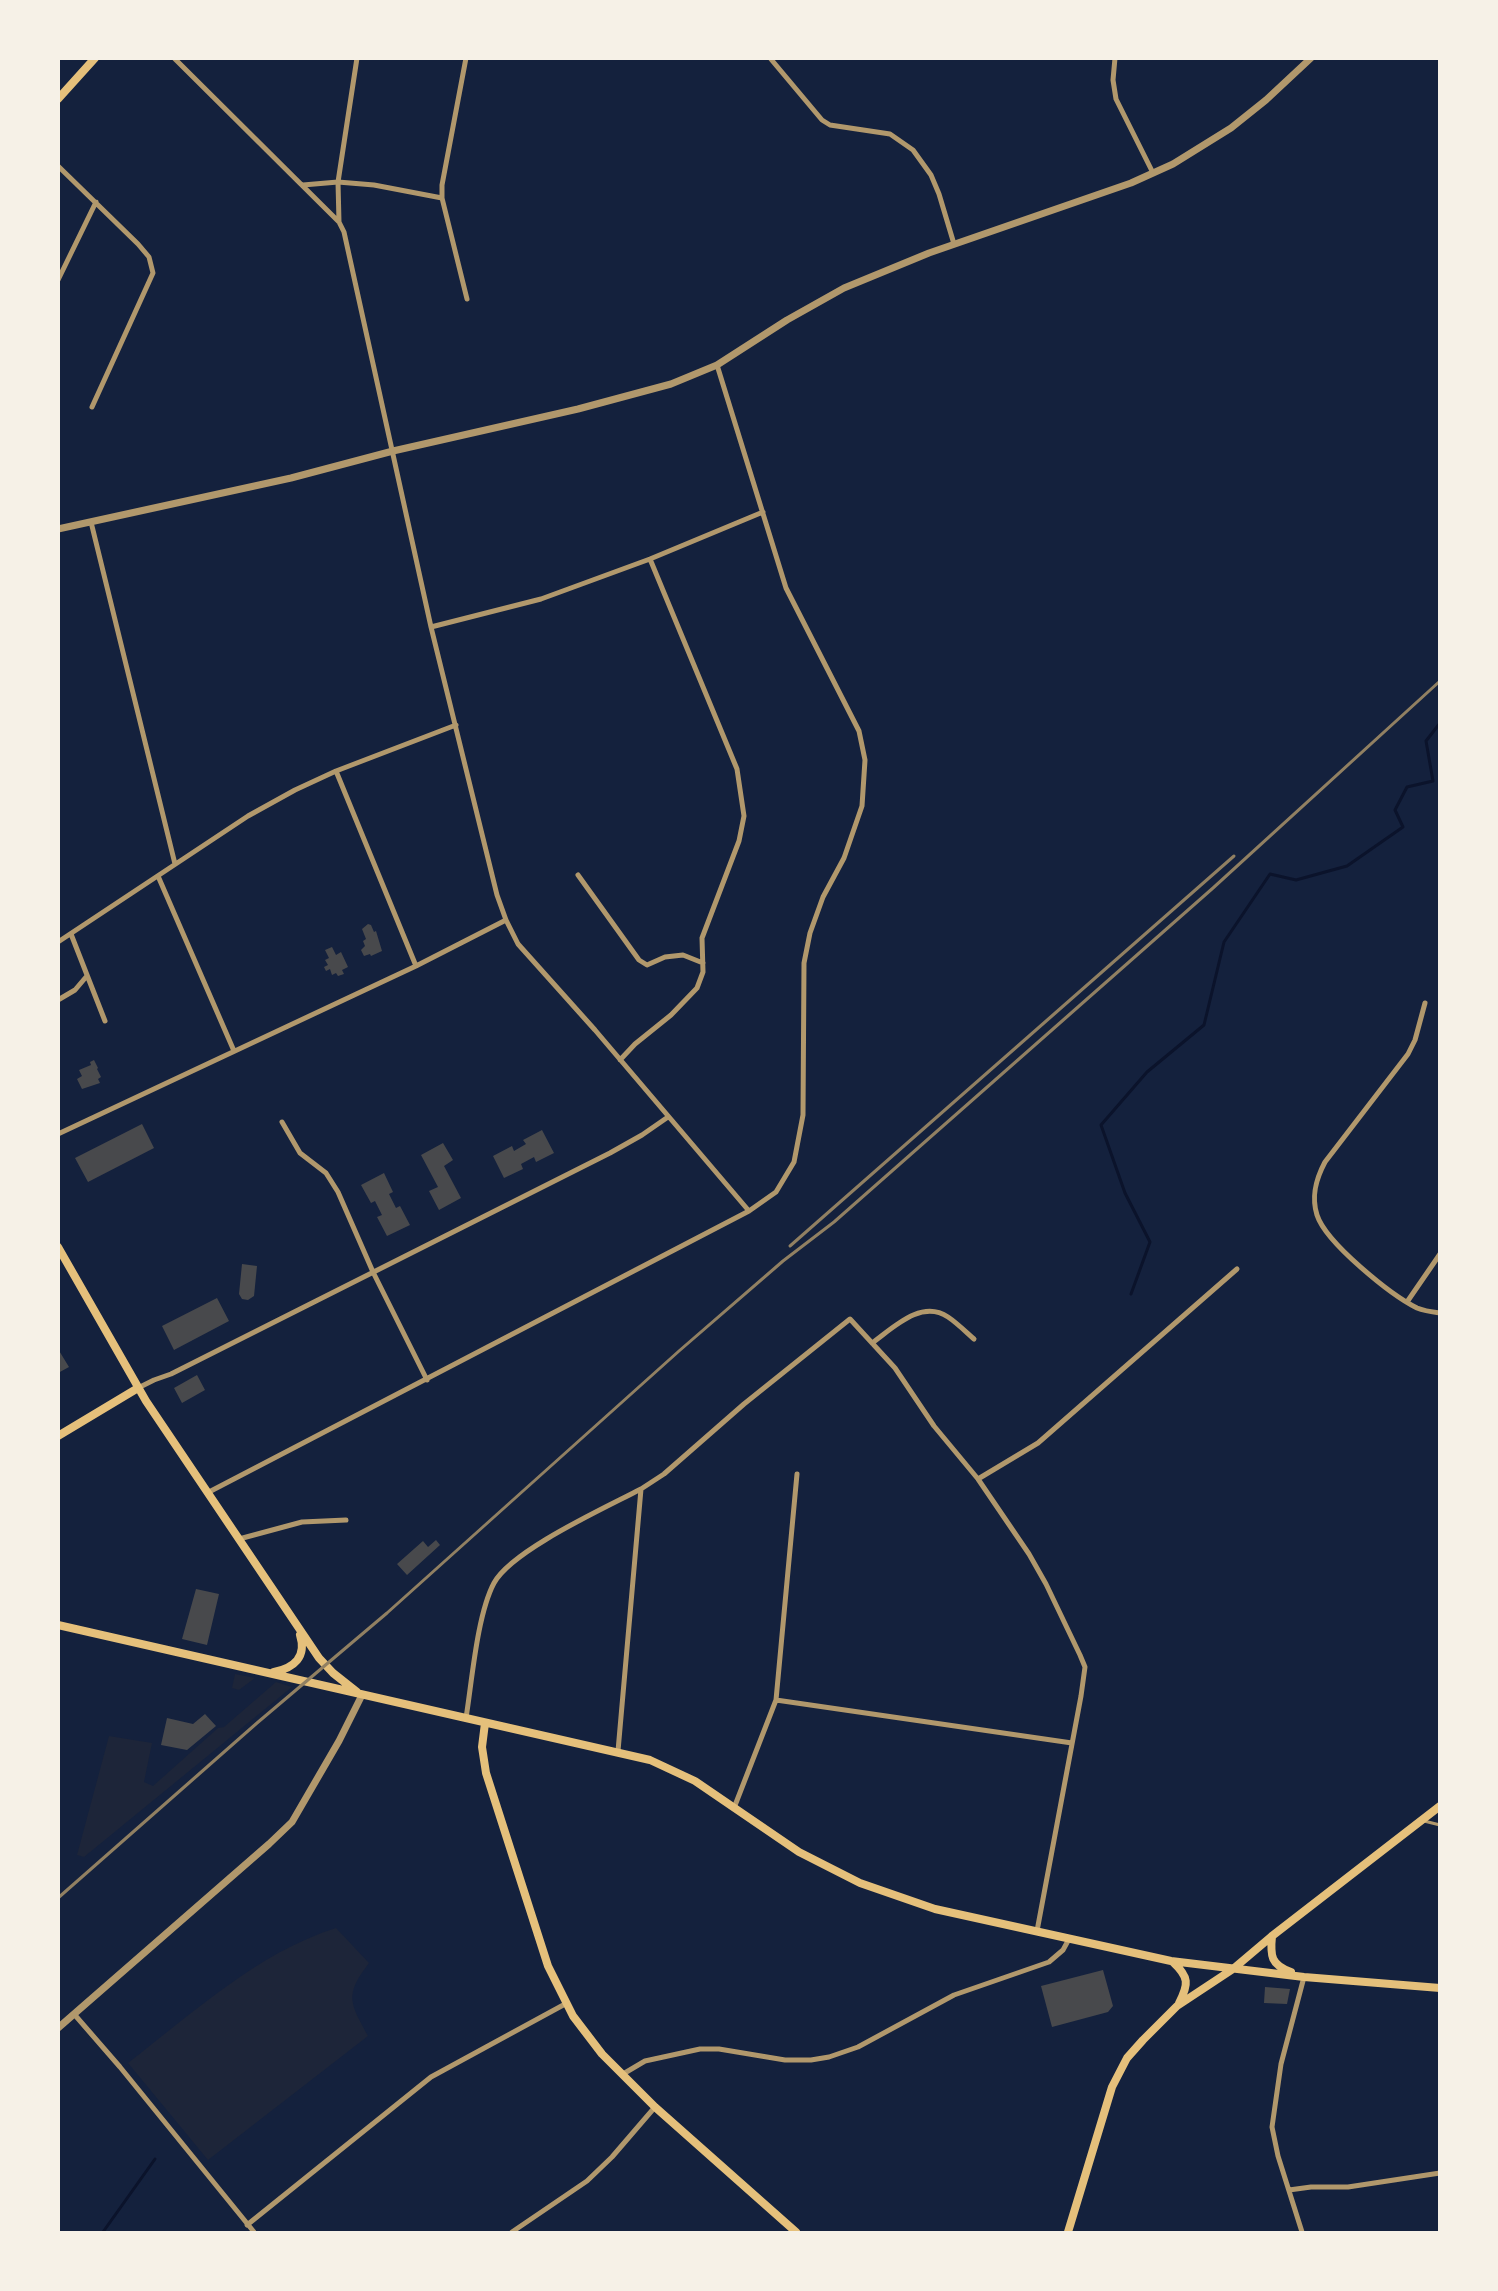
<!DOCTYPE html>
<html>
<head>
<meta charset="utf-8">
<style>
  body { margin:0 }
  #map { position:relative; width:1498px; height:2291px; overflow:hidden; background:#14213d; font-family:Manrope,sans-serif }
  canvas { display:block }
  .frame { position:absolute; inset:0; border:60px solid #f6f1e7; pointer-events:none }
</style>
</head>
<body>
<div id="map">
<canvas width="1498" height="2291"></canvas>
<div class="frame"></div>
</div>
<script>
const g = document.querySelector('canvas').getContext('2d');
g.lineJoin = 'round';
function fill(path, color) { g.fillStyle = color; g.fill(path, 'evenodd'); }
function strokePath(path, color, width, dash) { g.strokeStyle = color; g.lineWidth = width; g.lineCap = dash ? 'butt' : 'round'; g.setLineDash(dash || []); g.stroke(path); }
const green = new Path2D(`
  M235 1674 255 1678 239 1690 232 1688Z
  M276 1682 292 1687 84 1857 77 1855 109 1736 152 1743 144 1782 153 1786 218 1728 224 1727Z
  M336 1928 369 1963C344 1996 350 2002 368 2036L208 2160 128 2063C193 2013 257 1953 336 1928Z`);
const stream = new Path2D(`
  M1131 1294 1150 1242 1125 1193 1101 1125 1147 1072 1204 1025 1224 942 1270 874 1296 880 1347 866 1403 827 1395 810 1407 787 1433 781 1426 741 1440 723
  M103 2232 155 2159`);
const building = new Path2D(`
  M368 924 371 925 374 932 376 931 382 951 371 956 370 954 364 956 361 950 365 946 363 941 366 939 362 929Z
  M332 947 336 955 341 952 348 967 342 970 344 974 338 976 336 973 332 975 330 969 326 971 324 967 328 965 325 960 329 958 325 950Z
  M94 1060 98 1068 97 1069 101 1077 98 1079 100 1083 82 1089 77 1079 82 1076 79 1070 91 1065 90 1062Z
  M142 1124 154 1148 88 1182 75 1158Z
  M542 1130 554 1153 536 1162 534 1157 521 1164 523 1169 504 1178 493 1156 512 1146 514 1151 526 1144 523 1140Z
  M443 1143 453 1160 444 1166 461 1198 439 1210 429 1191 438 1187 421 1155Z
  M384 1173 393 1192 389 1194 396 1208 400 1206 410 1225 387 1236 377 1217 382 1215 375 1201 371 1203 361 1185Z
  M242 1264 257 1266 254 1296 248 1300 242 1299 239 1294Z
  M217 1298 229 1321 174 1350 162 1326Z
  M58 1349 69 1367 58 1373Z
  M197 1375 205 1390 182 1403 174 1388Z
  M436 1540 440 1545 407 1575 397 1564 423 1541 428 1547Z
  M196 1589 219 1594 207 1645 182 1639Z
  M205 1714 216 1726 187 1750 161 1745 167 1718 193 1724Z
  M1103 1970 1113 2006 1108 2012 1052 2027 1041 1986Z
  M1265 1987 1290 1989 1287 2004 1264 2003Z`);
const service = new Path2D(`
  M1424 1821 1440 1825`);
const minor = new Path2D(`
  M174 58 339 222 344 232 431 627 497 895 506 920 518 944 595 1030 749 1211
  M466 58 442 185V198L467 299
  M770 58 822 120 830 125 890 134 913 150 931 175 939 194 954 244
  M1115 58 1113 80 1116 99 1153 173
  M58 166 138 244 149 257 153 273 92 407
  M303 185 338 182 374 185 442 198
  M339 222 338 182 357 58
  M58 280 96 202
  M91 522 175 864
  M431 627 541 599 650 559 763 512
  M336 771 416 966
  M578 875 639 960 647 965 665 957 683 955 703 963
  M158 876 234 1051
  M71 934 105 1021
  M58 942 248 816 295 790 336 771 456 725
  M58 1000 75 990 86 977
  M1425 1003 1415 1040 1408 1054 1325 1162C1316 1179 1311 1196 1317 1215 1326 1243 1391 1295 1417 1308 1424 1311 1432 1312 1440 1313
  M620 1060 635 1044 671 1015 697 988 703 972 702 938 739 841 744 816 737 769 650 559
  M282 1122 300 1153 326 1173 338 1192 373 1272 427 1380
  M58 1134 416 966 506 920
  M1407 1302 1440 1254
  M872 1343C893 1328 921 1299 948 1317 957 1323 966 1332 974 1339
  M138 1388 154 1380 171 1374 610 1153 642 1135 668 1117
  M978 1479 1038 1443 1237 1269
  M207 1493 749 1211 776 1192 794 1162 803 1115 804 963 810 933 823 897 844 858 862 806 865 760 859 731 786 588 717 365
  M239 1539 302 1522 346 1520
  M776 1700 1072 1743
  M466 1718C472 1681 477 1615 494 1583 512 1550 605 1508 641 1489
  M618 1751 641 1489 664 1474 744 1404 850 1319 895 1368 934 1426 978 1479 1029 1554 1046 1584 1080 1655 1085 1667 1081 1696 1037 1931
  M734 1808 776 1700 797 1474
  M74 2014 120 2067 254 2232
  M623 2074 645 2061 700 2049H719L785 2060H811L829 2057 858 2047 954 1995 1049 1962 1063 1950 1069 1939
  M1289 2190 1311 2187H1348L1440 2173
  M247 2225 431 2077 567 2003
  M512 2232 587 2181 612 2157 655 2107
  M1302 2232 1278 2156 1272 2127 1281 2064 1304 1977`);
const tertiary = new Path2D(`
  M58 529 291 478 393 451 578 409 671 384 717 365 787 320 844 288 929 253 1131 183 1173 164 1231 128 1266 100 1311 58
  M58 2028 269 1844 292 1822 339 1741 362 1695`);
const secondary = new Path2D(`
  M58 99 95 58
  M58 1247 146 1401 319 1658 333 1673 357 1692
  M58 1436 138 1388
  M58 1625 650 1760 695 1781 799 1852 860 1883 935 1909 1171 1961 1304 1977 1440 1988
  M274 1672C294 1668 307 1657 300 1635
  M485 1723 482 1747 486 1773 548 1966 573 2016 602 2054 655 2107 796 2232
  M1272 1936C1270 1956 1271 1965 1291 1972
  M1173 1962C1189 1977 1189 1984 1179 2003
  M1068 2232 1112 2087 1127 2058 1143 2040 1177 2006 1233 1969 1272 1936 1440 1806`);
const rail = new Path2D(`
  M790 1246 1234 856
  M58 1898 257 1723 387 1613 679 1351 783 1261 834 1222 1213 888 1440 681`);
fill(green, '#1d2539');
strokePath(stream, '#0b132b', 3);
fill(building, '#48494c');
strokePath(service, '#b1986c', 3);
strokePath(minor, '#b1986c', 5);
strokePath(tertiary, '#b1986c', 7);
strokePath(secondary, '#e5c07b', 8);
strokePath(rail, '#918062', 3);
</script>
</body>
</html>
